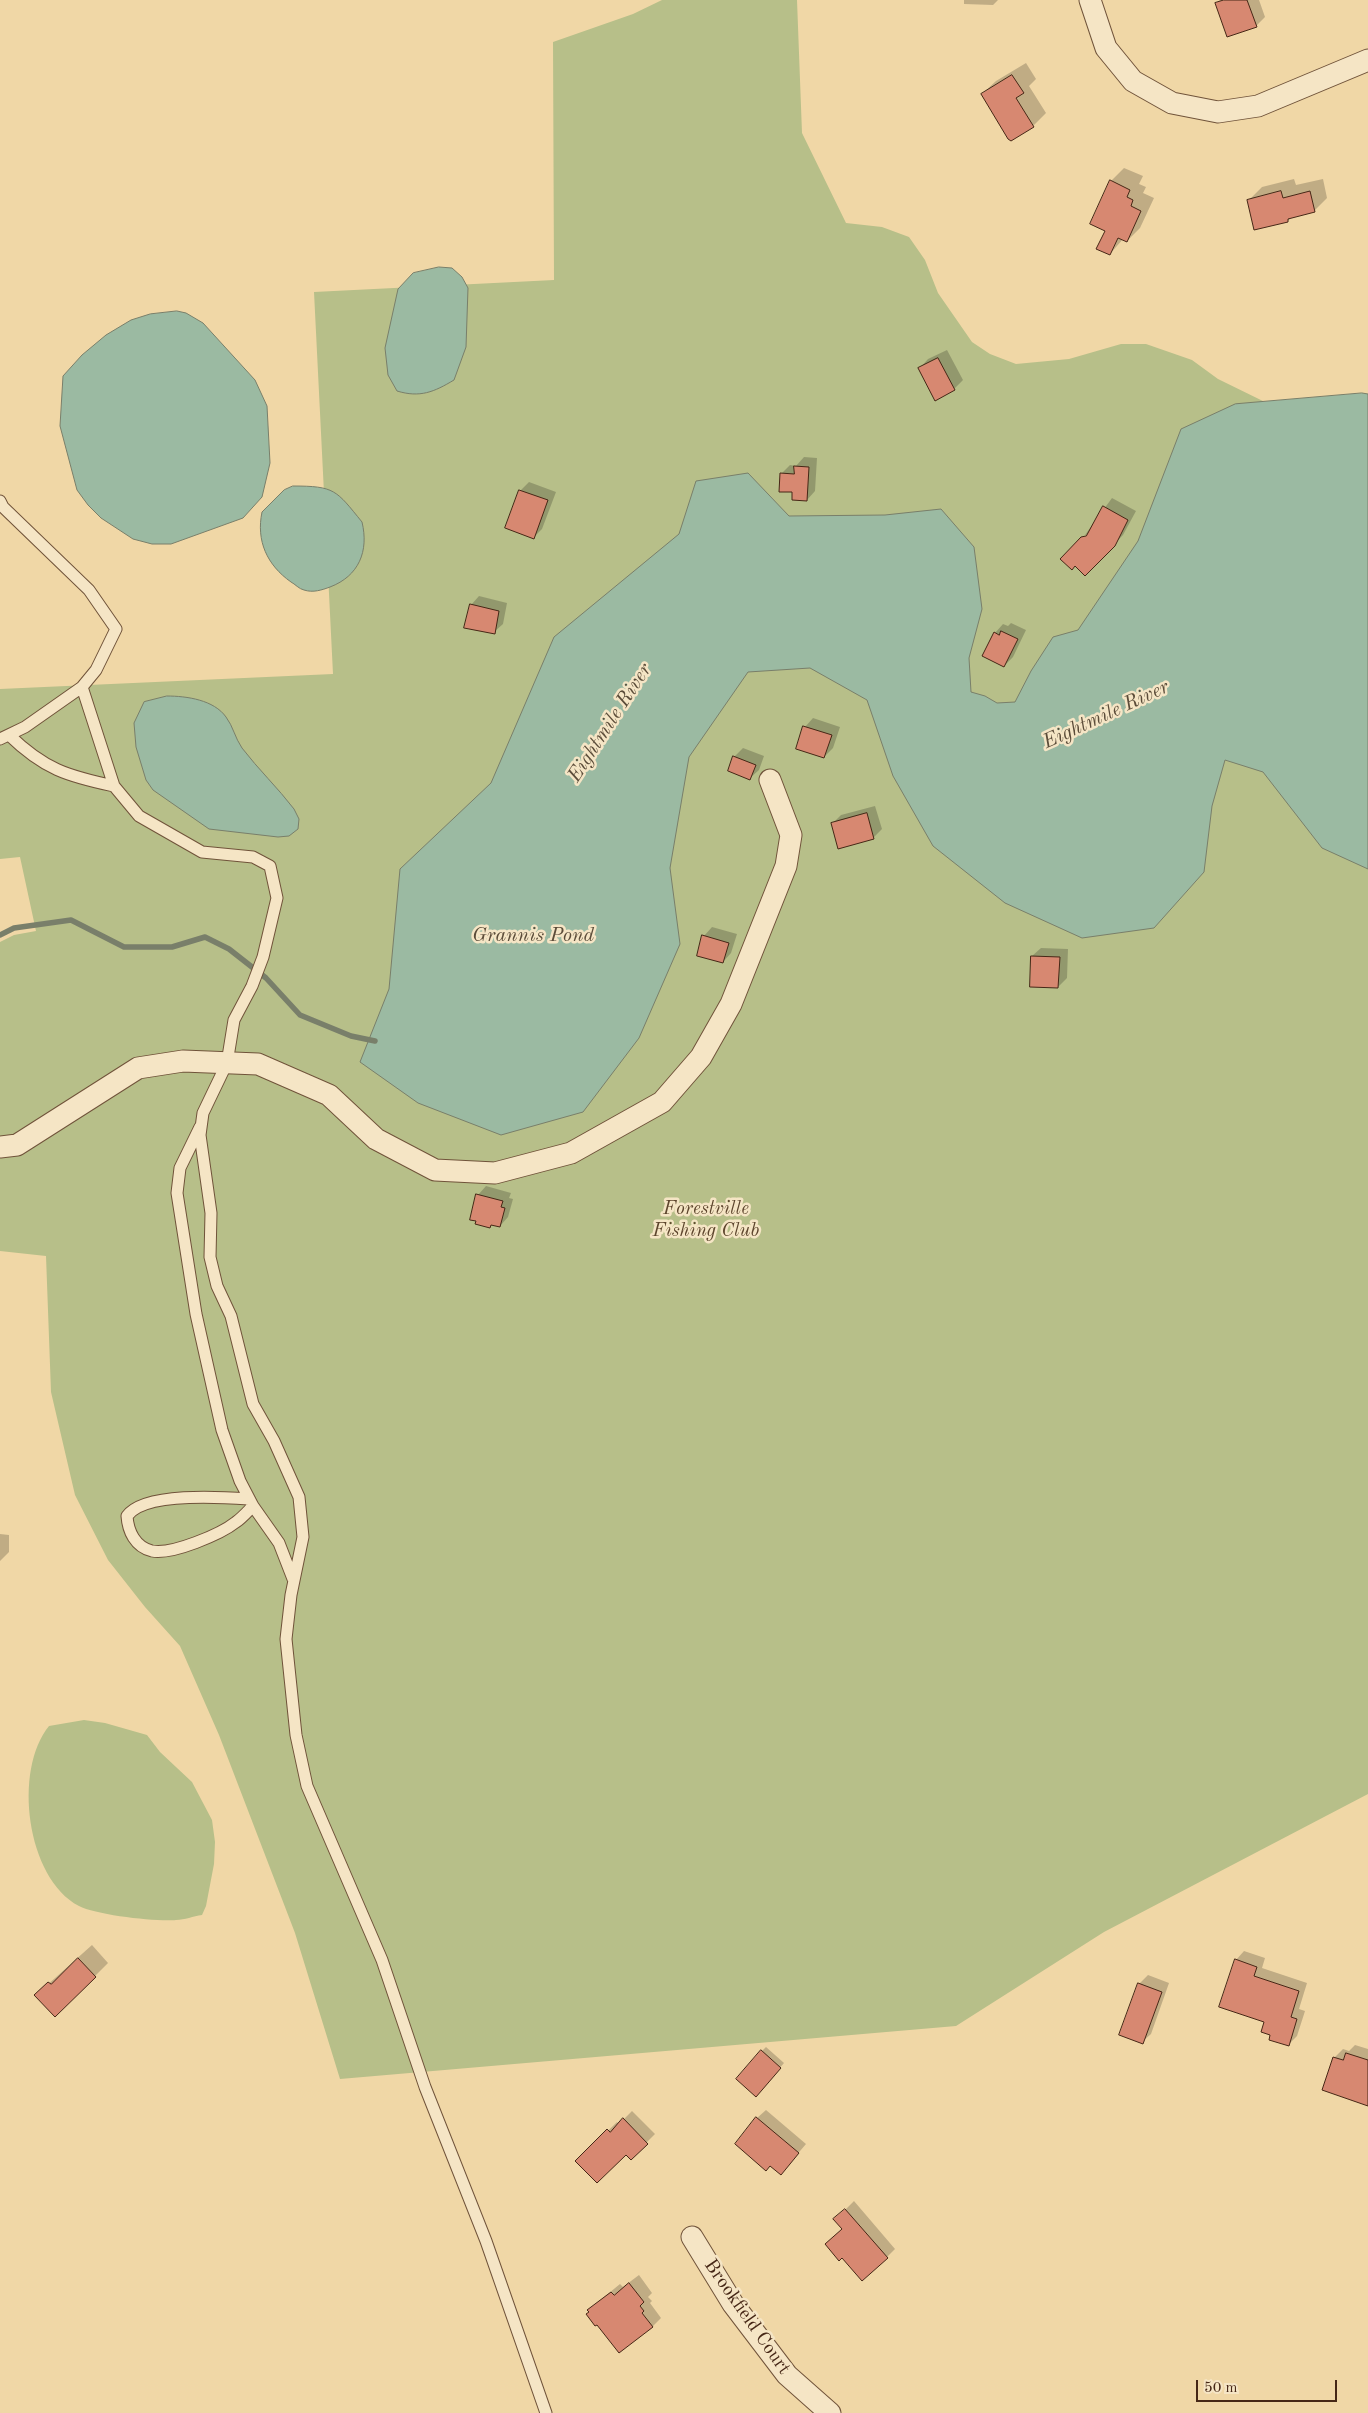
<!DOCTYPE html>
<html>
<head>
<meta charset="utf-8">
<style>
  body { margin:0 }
  #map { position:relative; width:1368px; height:2413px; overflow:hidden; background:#f0d7a6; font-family:"Old Standard TT",serif }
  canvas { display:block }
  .scale { position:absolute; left:1196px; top:2380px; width:141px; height:22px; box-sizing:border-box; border:2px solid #462716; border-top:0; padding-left:6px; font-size:15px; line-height:18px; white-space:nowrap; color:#462716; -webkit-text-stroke:4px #f5e5c5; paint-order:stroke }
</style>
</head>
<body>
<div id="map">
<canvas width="1368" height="2413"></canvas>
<div class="scale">50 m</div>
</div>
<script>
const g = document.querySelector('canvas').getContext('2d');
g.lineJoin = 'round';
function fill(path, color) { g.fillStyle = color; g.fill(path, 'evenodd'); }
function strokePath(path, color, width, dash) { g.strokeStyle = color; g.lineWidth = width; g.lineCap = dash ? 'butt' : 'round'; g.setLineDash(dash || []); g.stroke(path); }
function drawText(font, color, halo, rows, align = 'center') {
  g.font = font + ' "Old Standard TT",serif'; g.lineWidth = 5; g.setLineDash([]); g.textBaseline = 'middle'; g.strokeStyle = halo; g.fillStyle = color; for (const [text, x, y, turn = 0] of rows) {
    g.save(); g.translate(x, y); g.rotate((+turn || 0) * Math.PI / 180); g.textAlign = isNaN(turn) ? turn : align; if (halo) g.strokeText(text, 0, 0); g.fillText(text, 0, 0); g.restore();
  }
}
const green = new Path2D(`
  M662 0H797L802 133 846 223 882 227 909 237 925 260 938 293 972 342 990 354 1016 364 1069 359 1121 344H1146L1192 360 1218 379 1267 403 1368 417V1794L1104 1932 956 2026 340 2079 295 1933 219 1735 180 1646 145 1607 108 1560 75 1495 51 1392 46 1256 0 1251V942L14 935 36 931 20 857 0 859V689L333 674 314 292 554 280 553 42 633 14Z
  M84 1720 105 1723 147 1735 160 1752 192 1782 212 1820 215 1842 214 1864 206 1906 202 1915C193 1916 185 1920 176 1920 157 1922 96 1915 79 1906 26 1878 13 1770 49 1726Z`);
const water = new Path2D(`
  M439 267 452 268 462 277 468 288 466 347 454 380C434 392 420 398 397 391L388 375 385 348 398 289 413 273Z
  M177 311 186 313 203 323 255 380 267 406 270 463 262 497 243 518 171 544H152L133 539 101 518 88 505 77 490 60 426 63 376 82 355 106 335 131 320 150 314Z
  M1362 393 1368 394V869L1322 848 1263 772 1225 760 1212 806 1204 872 1154 928 1082 938 1005 903 933 846 893 776 867 700 810 668 748 672 689 757 670 868 680 944 639 1038 583 1112 501 1135 418 1103 360 1062 389 989 400 869 491 783 554 637 679 534 696 481 748 473 789 516 885 515 941 509 974 547 982 609 969 658 971 692 985 696 997 703 1015 702 1031 671 1053 637 1078 630 1138 541 1181 429 1235 404Z
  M293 486C335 486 336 490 362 522 369 551 359 576 330 587 322 590 313 593 304 590 299 589 295 584 291 582 267 565 256 541 262 512L284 490Z
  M167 696C187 696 214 700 226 717 233 726 235 738 242 748 258 769 278 788 294 809L299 819 298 829 289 836 278 837 209 829 153 790 146 780 136 747 134 723 144 702Z`);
const shadow = new Path2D(`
  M964 0H998L993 5 964 4Z
  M1220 0H1259L1265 17 1256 26 1217 3Z
  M1026 63 1036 79 1029 86 1046 113 1033 126 982 94 996 81Z
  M1124 168 1143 176 1139 184 1146 187 1143 193 1154 198 1140 228 1127 241 1123 239 1110 254 1111 181Z
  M1294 179 1296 185 1323 179 1327 198 1314 211 1292 216 1288 221 1249 200 1262 187Z
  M947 350 963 380 954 389 920 368 928 359Z
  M804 457 817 458 815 491 807 500 794 491 781 474 790 465 796 466Z
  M529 482 556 492 542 529 534 537 520 491Z
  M1112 498 1136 511 1123 535 1085 574 1092 534 1085 535Z
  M479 596 507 603 503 624 494 632 471 605Z
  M1011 623 1026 630 1013 657 1004 666 995 633 1003 624 1008 626Z
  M813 718 840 727 833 748 824 757 805 727Z
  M743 748 764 756 759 770 750 778 734 757Z
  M875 806 882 829 873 838 833 823 841 815Z
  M712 927 737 934 731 953 723 962 704 936Z
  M1041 948 1068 949 1067 978 1058 987 1032 956Z
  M486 1186 511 1193 509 1198 513 1199 508 1217 500 1226 492 1224 490 1226 478 1195Z
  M0 1534 9 1535V1552L0 1561Z
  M92 1945 108 1963 95 1976 36 1995Z
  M1244 1951 1265 1958 1262 1968 1307 1983 1299 2009 1305 2011 1297 2036 1288 2045 1272 2034 1236 1960Z
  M1148 1975 1169 1983 1151 2034 1142 2042 1139 1984Z
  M1355 2045 1368 2049V2103L1334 2058 1343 2049 1349 2051Z
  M766 2047 784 2063 760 2091 762 2051Z
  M766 2110 806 2144 789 2164 757 2118Z
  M632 2111 655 2134 631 2158 626 2153 577 2161 617 2122 619 2124Z
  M854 2201 895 2249 887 2257 843 2256 826 2244 843 2228 844 2211Z
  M639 2275 652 2293 648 2297 652 2301 650 2303 661 2318 652 2327 590 2312 589 2310 598 2302 620 2284 623 2287Z`);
const stream = new Path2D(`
  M0 935 14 928 71 920 124 947H172L205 937 229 949 266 978 300 1015 351 1036 375 1041`);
const building = new Path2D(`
  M1224 0H1247L1257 27 1227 37 1215 3Z
  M1012 75 1024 93 1016 98 1034 127 1011 141 1008 139 981 94Z
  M1110 180 1130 190 1127 197 1133 200 1131 206 1141 211 1127 242 1118 238 1110 255 1096 249 1105 231 1090 224Z
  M1281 191 1283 198 1310 191 1315 212 1288 219V222L1254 230 1247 200Z
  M938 358 955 390 935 401 918 368Z
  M794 466 809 467 807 501 792 500V492H779L780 473 794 474Z
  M519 490 548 500 534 539 505 528Z
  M1103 506 1128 520 1115 546 1085 576 1075 566 1072 570 1060 559 1081 537 1086 536Z
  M470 604 499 611 495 634 464 628Z
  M1001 631 1018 639 1004 667 982 656 994 632 999 635Z
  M803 726 832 735 824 758 796 749Z
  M733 756 756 765 750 780 728 771Z
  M867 813 874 839 838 849 831 823Z
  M702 935 729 943 723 963 697 956Z
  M1031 956 1060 957 1058 988 1030 987Z
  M476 1194 503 1201 501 1207 505 1208 500 1227 491 1225 490 1228 475 1224 476 1221 470 1220Z
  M78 1958 96 1977 55 2017 34 1995 48 1982 51 1984Z
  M1235 1959 1257 1967 1254 1976 1299 1991 1291 2017 1297 2019 1289 2046 1269 2040 1270 2035 1261 2032 1264 2022 1219 2007Z
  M1138 1983 1162 1992 1143 2044 1119 2035Z
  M761 2050 781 2068 756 2097 736 2079Z
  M1346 2053 1368 2060V2106L1322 2090 1333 2057 1343 2060Z
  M756 2117 799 2153 781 2175 770 2166 766 2171 735 2144Z
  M623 2118 648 2144 631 2160 626 2155 597 2183 575 2161 607 2129 610 2132Z
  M845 2209 888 2258 862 2281 842 2258 839 2261 825 2244 842 2229 833 2219Z
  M629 2283 644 2302 640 2306 644 2311 642 2313 653 2327 619 2353 597 2325 595 2326 586 2314 589 2312 587 2310 611 2292 614 2295Z`);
const service = new Path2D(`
  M0 501 3 507 89 590 116 629 96 670 82 687 25 727 0 739
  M82 687 114 786 139 816 202 852 253 857 270 866 277 898 263 957 252 986 234 1020 227 1063 203 1113 200 1135 211 1213 210 1257 217 1286 231 1316 253 1404 274 1441 299 1497 303 1537 291 1595 286 1639 296 1735 307 1786 382 1960 425 2087 486 2241 546 2413
  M9 735C44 769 67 776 114 786
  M200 1127 180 1168 177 1193 196 1314 222 1430 240 1481 253 1506 279 1543 293 1579
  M249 1499C221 1497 144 1492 127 1516 128 1531 135 1547 152 1551 172 1555 221 1534 236 1522 242 1518 248 1511 253 1506`);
const minor = new Path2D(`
  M1090 0 1106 48 1133 81 1172 103 1218 112 1258 106 1368 60
  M0 1147 17 1145 138 1068 183 1061 258 1064 329 1095 376 1139 435 1170 495 1173 571 1153 662 1102 701 1057 731 1004 786 866 791 835 770 780
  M692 2237 733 2304 787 2375 830 2413`);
const parkNames = [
  ["Forestville",706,1209],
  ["Fishing Club",706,1231]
];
const streetNames = [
  ["Brookfield Court",747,2317,55]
];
const waterNames = [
  ["Eightmile River",1106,715,-25],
  ["Eightmile River",610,723,-57],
  ["Grannis Pond",533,936]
];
fill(green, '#b7bf89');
fill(water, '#9bbaa2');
strokePath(water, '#797f6a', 1);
fill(shadow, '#0003');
strokePath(stream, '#797f6a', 5.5);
fill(building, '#d78871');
strokePath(building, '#462716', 1);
strokePath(service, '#70533a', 13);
strokePath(minor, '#70533a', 23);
strokePath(service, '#f5e5c5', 11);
strokePath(minor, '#f5e5c5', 21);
drawText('italic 19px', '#5d452d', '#f5e5c5', parkNames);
drawText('19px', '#462716', '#f5e5c5', streetNames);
drawText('italic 20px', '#5b4c39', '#f5e5c5', waterNames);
</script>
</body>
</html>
